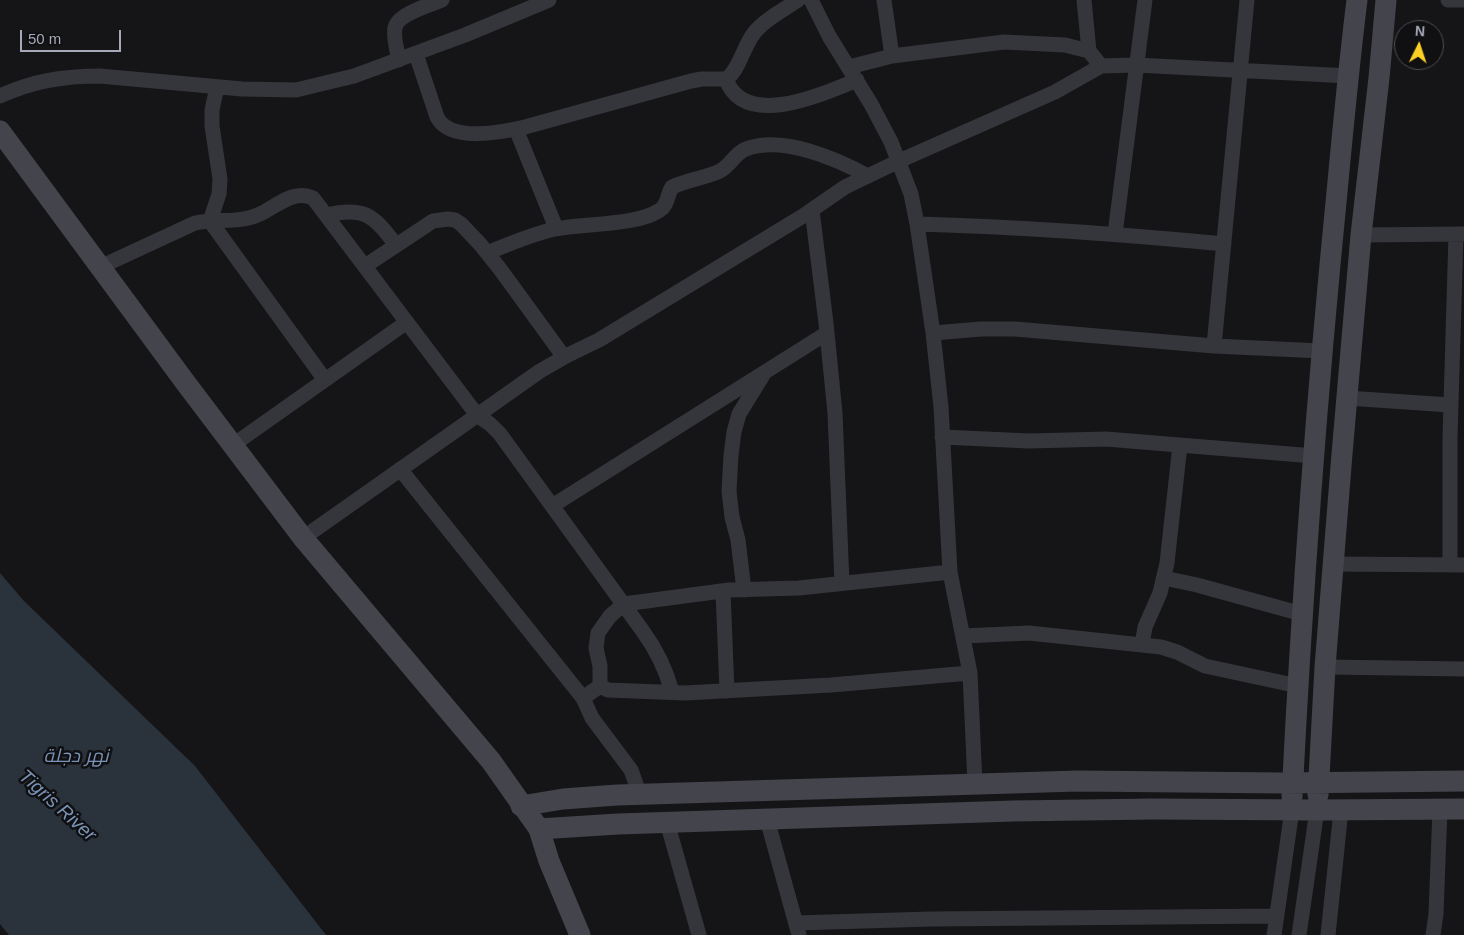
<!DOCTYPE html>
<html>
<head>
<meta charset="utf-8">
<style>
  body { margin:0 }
  #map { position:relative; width:1464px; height:935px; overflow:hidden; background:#151517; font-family:Arial,sans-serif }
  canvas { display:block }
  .north { position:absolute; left:1394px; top:20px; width:50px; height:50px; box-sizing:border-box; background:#101012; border:1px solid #4c4d54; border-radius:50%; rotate:4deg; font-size:14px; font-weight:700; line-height:20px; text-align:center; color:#a5a9b8 }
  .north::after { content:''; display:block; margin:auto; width:18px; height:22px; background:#ffcf24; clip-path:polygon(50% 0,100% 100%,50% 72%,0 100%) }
  .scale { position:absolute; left:20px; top:30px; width:101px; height:22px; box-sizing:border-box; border:2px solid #a5a9b8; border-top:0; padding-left:6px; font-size:15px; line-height:18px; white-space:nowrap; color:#a5a9b8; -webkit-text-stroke:4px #101012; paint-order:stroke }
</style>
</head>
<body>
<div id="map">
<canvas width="1464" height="935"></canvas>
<div class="north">N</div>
<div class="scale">50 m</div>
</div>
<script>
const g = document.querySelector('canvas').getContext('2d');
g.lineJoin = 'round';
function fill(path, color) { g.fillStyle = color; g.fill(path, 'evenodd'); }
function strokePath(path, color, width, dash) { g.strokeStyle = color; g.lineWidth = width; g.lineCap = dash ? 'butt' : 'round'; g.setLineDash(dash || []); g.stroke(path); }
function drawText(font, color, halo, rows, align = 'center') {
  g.font = font + ' Arial,Cairo,sans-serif'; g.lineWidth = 5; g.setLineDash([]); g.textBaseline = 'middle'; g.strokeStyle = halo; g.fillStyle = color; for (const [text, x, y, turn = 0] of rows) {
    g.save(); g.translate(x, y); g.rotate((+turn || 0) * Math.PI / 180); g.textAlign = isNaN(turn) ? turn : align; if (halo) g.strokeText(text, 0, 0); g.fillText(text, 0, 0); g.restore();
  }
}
const water = new Path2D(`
  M0 573 24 601 195 766 326 935H9L0 924Z`);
const street = new Path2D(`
  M811 0 829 36 871 104 891 142 911 194 917 224 933 333 941 407 950 572 970 673 975 784
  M884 0 892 56
  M1084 0 1089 51
  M1448 0H1464
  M416 54 437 117C450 143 503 132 525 127L691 81 702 79H726C739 71 743 47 754 33 765 19 784 10 798 0
  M399 60C397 50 393 37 395 28 397 14 430 5 442 0
  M849 67 892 56 1004 42 1065 45 1089 51 1101 66 1136 65 1349 76
  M726 79C744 130 824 94 857 80
  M217 87 212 110V126L220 179 219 194 210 221 325 380
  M0 96C33 81 63 76 100 76L242 89 296 90 354 76 465 35 549 0
  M516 129 556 228
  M812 210 826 323 835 413 842 583
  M327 215C365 206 374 216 396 245
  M917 224C1020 227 1121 234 1224 244
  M1115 234 1145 0
  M1361 235 1464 234
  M487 253C509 244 532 234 555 229 584 223 637 226 660 210 668 205 667 195 672 187 687 180 705 178 720 171 731 165 735 153 746 149 782 135 837 159 868 176
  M365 266 433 221 448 219 455 220 461 224 480 244 500 269 564 357
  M100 267 195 223C217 218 239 224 260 214 277 206 294 189 313 198L477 415 490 424 500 434 642 630C656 649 666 669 672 692
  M933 333 981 329H1015L1214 346 1322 351
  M1214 346 1247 0
  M1347 398 1450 405
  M942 437 1029 441 1106 439 1314 456
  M233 445 407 322
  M400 469 583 698 592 718 631 770 640 795
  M552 506 827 333
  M303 538 540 371 568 355 599 340 803 216 845 187 899 161 1055 92 1101 66
  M1333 564 1464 565
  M1450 565V438L1456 234
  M1164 578 1197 585 1302 614
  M744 590 738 540 732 517 729 491 731 455 734 432 739 414 763 375
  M723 591 727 691
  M963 636 1029 633 1161 647 1177 652 1205 666 1298 686
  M1142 645 1145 627 1160 593 1167 563 1180 445
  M1325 667 1464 669
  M600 686 608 690 685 693 831 685 970 673
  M583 698 600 686V666L596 648 598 633 610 616 624 604 729 590 799 588 950 572
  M767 819 799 935
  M667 822 699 935
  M796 923 931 919 1276 916
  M1274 935 1292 810
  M1299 935 1317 810
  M1328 935 1341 810
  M1433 935 1436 914 1440 809`);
const secondary = new Path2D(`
  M0 131 185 382 303 538 491 761 539 829 549 861 580 935
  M1318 795 1325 667 1342 454 1361 235 1379 78 1386 0
  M1292 797C1302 595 1317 393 1337 192 1343 128 1349 64 1357 0
  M521 806 563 799 617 795 1078 781 1284 783 1464 781
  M539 829 618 824 1013 811 1153 809 1317 810 1464 809`);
const waterNames = [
  ["نهر دجلة",76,757],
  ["Tigris River",57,806,42]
];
fill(water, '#2a323c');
strokePath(street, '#35363c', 15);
strokePath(secondary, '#43444c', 21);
drawText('italic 19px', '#7993b6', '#101012', waterNames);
</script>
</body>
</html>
